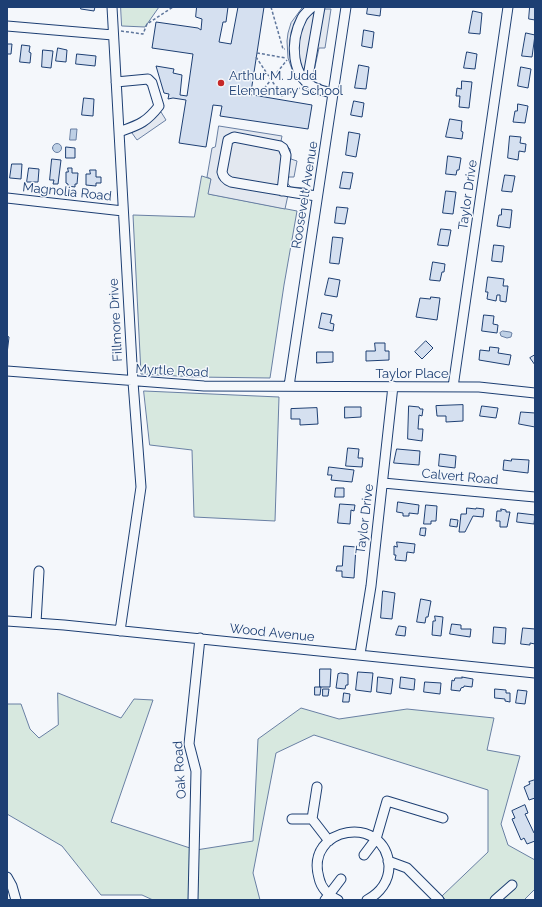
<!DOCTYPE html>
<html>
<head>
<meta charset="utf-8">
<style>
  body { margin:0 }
  #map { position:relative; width:542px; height:907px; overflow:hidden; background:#f4f7fb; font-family:Raleway,sans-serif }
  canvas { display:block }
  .frame { position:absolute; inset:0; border:8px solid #1d3f73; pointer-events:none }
</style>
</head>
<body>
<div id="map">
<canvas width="542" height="907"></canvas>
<div class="frame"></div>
</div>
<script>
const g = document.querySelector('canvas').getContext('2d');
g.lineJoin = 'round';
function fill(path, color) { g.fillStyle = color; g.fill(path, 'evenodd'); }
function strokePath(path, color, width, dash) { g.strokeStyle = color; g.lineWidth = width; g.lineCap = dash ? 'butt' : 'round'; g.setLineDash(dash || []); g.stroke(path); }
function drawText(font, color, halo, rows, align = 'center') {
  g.font = font + ' Raleway,sans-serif'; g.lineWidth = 3; g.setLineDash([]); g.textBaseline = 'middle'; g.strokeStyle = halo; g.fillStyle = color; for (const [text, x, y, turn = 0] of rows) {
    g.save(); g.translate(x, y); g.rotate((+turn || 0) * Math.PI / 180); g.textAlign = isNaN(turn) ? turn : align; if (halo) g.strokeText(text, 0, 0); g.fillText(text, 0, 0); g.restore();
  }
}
const green = new Path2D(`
  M121 7H159L145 27 122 26Z
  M202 176 211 179 209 194 297 211 284 285 270 378 196 377 141 374 133 215 194 217Z
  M144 391 279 397 275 521 194 517 192 450 150 445Z
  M58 693 121 718 134 699 153 700 111 822 196 850 253 841 258 739 301 708 339 719 407 709 494 718 487 750 520 756 501 824 508 845 535 860V889L524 900H446L442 896 488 852V790L314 735 276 753 253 873 260 900H153L142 895H101L62 846 7 814V704H21L30 729 39 738 58 725Z`);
const parking = new Path2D(`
  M303 7H324V9H331L325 48H319L313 76 314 81 318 84H321L319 96 308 90 297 78 293 72 288 58 287 41 288 33 291 23Z
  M161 112 166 120 137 140 132 133Z
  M219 126 282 136 281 141 290 149 291 159 297 161 294 177H287V181L288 184 291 187 305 188 303 197 288 195 285 209 208 194 211 179 207 177 212 148 215 147Z`);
const water = new Path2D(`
  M71 129H77L76 140H70Z
  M52.5 148a4.5 4.5 0 1 1 9 0a4.5 4.5 0 1 1-9 0Z
  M503 331 510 332 512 333 511 337 507 338 501 336 500 333Z`);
const building = new Path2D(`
  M81 7H95L94 11 81 9Z
  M197 7H228L226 22H223L219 42 231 44 238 7H264L251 92 247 91V94L312 105 308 129 220 116 222 106 213 105 206 147 179 143 186 100 173 98 168 99 169 94 164 93 156 66 174 69 173 73 182 75 180 95 187 96 193 54 152 48 156 22 198 28 201 30 202 19 196 17Z
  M368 7H381L380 16 367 14Z
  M530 7H535V20L529 19Z
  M473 11 482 13 480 34 469 33Z
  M364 30 374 32 372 48 362 46Z
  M526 33 535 35 532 57 522 56Z
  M7 44H12L11 54H7Z
  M22 45 30 46 29 52 31 53 30 63 20 62Z
  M58 48 67 50 66 62 56 61Z
  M43 50 53 51 51 68 42 67Z
  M467 52 477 54 475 69 464 68Z
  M77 54 96 56 95 66 76 64Z
  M359 65 369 67 366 89 355 88Z
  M521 67 531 69 528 88 518 86Z
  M462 81 472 82 469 108 459 107 460 96H456L457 88 461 89Z
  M84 98 94 99 93 116 82 115Z
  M354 101 364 103 362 117 351 115Z
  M518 104 528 106 525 123 513 122 515 111H517Z
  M450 119 462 121 461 131 463 132 462 139 446 137Z
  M349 132 360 134 356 157 346 155Z
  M510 136 521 137 520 143 526 144 525 152 519 151 518 160 508 158Z
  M66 147 75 148V158H66Z
  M448 156 461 158 459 170H457L456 175 446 174Z
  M52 159 61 160 58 184H53L54 180H50Z
  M12 164H22L21 179 10 178Z
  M29 168 39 169 38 182H27Z
  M68 168H72V173H78L77 184H75V187L68 186V184L66 183V172H68Z
  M90 170H96V177H101V183H96V186L86 185V174H90Z
  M343 172 353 173 350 189 340 188Z
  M505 175 515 176 512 192 502 191Z
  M446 191 456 192 453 214 443 213Z
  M337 207 348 208 345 224 335 223Z
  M502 209 512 210 510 228 497 226 499 215H501Z
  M441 229 451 230 448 246 438 245Z
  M333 237 343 238 339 264 330 263Z
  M494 245 504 246 502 262 492 261Z
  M433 262 445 264 444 272H442L440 281 430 280Z
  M488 277 504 279 503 286H508L506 302 500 301V295H497L496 301 487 299 488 292H486Z
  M329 278 340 280 337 297 325 295Z
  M431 297 440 298 437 320 416 317 420 298 430 299Z
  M322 313 332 315 330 323 334 324 333 331 319 328Z
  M484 315 494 316 493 324 498 325 497 333 482 331Z
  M7 336 9 337 7 354Z
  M426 341 433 348 422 359 415 352Z
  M375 343H385V351H389V360L366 361V351H375Z
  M490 347 499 348 498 353 511 355 509 365 479 360 480 350 489 351Z
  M317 352H333V362L317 363Z
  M535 355V365L530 358Z
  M463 405V421L446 422V416H437L436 406Z
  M409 406 419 407 420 409H423L422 416 419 415 418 429H423L422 441 408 439Z
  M482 406 498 408 496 418 480 416Z
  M345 407H361V417L345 418Z
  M317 408 318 424 300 425V419H291V409Z
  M521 412 535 413V427L519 424Z
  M348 448 359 449 358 458H363L362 467 346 466Z
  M397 449 420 451 419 465 394 463Z
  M440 454 456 456 455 468 439 466Z
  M512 459 529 460 528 473 503 470 504 460 511 461Z
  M329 467 354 470 352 482 331 480 332 475H328Z
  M336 488H344V497H335Z
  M398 502 419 505 418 514 409 513V516H403V513L397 512Z
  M340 504 355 505 354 511 351 510 350 524 338 523Z
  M426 505 437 506 436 521H431V524H424Z
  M467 508 476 509V508L484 509 483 517 473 516 465 532H459L461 514H466Z
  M501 509 506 510V512H510L507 527H500V521H496L497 511H501Z
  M518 513 535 515 534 524 517 522Z
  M451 519 458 520 457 527 450 526Z
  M421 528H426L425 536 420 535Z
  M397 542 415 544 414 553 407 552 406 561 395 560 396 555H394V546L397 547Z
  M344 546 356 547 354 578 342 577V571H336L337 566H342Z
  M383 591 395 593 392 619 381 618Z
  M421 599 431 601 428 617H426L425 623 417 622Z
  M435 616 443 617 441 636 432 635 433 621H435Z
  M452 624 461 625V629H471L470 637 450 634Z
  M399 626 406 627 405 636 396 635Z
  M494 627 506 628 505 644 493 643Z
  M523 628 535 629V644L530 643V645L521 644Z
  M320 669H331L330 687H320Z
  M358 672 373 673 371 692 356 690Z
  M341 673 348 674V685H346L345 689 336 688 338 674Z
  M378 677 393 679 391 694 377 692Z
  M401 677 415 679 414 690 400 688Z
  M462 677 473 679 472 687 464 686V687L461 688 460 691 451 690 452 680 454 681 455 678H462Z
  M425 682 441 683 440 694 424 692Z
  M315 687H321L320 695H315Z
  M323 689H329L328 696H323Z
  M495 689 506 690V693H510V702L505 701V699L495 698Z
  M518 690 527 691 525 704 516 703Z
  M344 693 350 694 349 702H343Z
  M535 780V798L529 800 524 787 530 784 529 782Z
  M525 805 528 813 525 814 534 833 535 832V841L527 844 524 838 521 840 512 819 515 818 512 811Z`);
const path = new Path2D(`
  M271 7 283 49H285
  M121 31 143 34 147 24 173 7
  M257 53 286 58
  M256 57 282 96 300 88
  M258 96 287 60`);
const minor = new Path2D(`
  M112 7 133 382 141 487 120 631
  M312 7C309 10 304 14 302 18 290 41 290 79 318 89 322 91 328 92 333 93
  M7 26 113 35
  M116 82 148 79 152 83 159 106C146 123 138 125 119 132
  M307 82 320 7
  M282 191 286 155 283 148 280 146 234 137 228 140 222 172C223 177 226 180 231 182 260 187 289 192 317 196
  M7 198 123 211
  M7 371 204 386 479 387 535 393
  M289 386 346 7
  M453 387 508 7
  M383 483 535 497
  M7 621 64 625 535 673
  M36 623 39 571
  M360 654 371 586 393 386
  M292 819H312L329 841
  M312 819 317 787
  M364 855 376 839 387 801 443 818
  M388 861 407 868 439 900
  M7 877 12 886 16 900
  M193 900 196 771 189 744 200 638
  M325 900 341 879
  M338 900C329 896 321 888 319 878 304 826 386 813 389 866 389 881 380 893 367 900
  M495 900 512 885`);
const markers = [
  [221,83,4,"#c62828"]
];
const poiNames = [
  ["Arthur M. Judd",229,76],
  ["Elementary School",229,91]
];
const streetNames = [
  ["Magnolia Road",67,192,6],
  ["Roosevelt Avenue",305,195,-81],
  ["Taylor Drive",468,195,-82],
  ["Fillmore Drive",116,320,-93],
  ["Myrtle Road",172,371,3],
  ["Taylor Place",412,374],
  ["Calvert Road",460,477,5],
  ["Taylor Drive",365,519,-83],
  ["Wood Avenue",272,633,6],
  ["Oak Road",180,770,-94]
];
fill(green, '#d7e8df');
strokePath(green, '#687fa3', 1);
fill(parking, '#e3e8f0');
strokePath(parking, '#687fa3', 1);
fill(water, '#bed0e5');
strokePath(water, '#687fa3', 1);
fill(building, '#d5e0f0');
strokePath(building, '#1d3f73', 1);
strokePath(minor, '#1d3f73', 11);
strokePath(path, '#5e769c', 1.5, [3, 2]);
strokePath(minor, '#f4f7fb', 9);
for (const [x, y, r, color] of markers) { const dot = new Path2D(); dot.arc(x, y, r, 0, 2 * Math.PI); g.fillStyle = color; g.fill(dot); strokePath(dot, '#f4f7fb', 1.5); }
drawText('13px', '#1d3f73', '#f4f7fb', poiNames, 'left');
drawText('13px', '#1d3f73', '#f4f7fb', streetNames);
</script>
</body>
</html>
